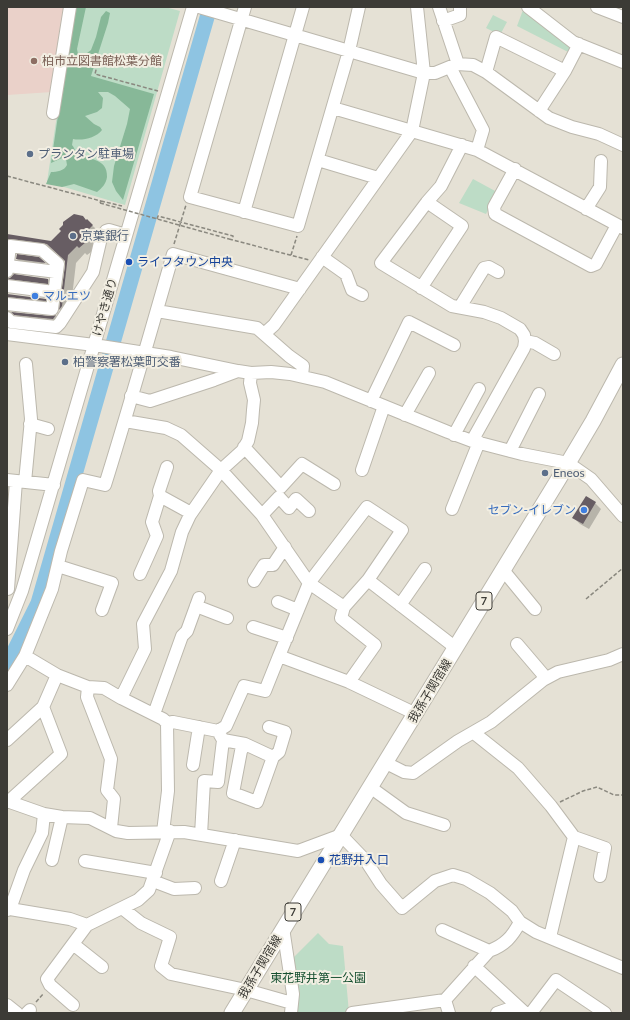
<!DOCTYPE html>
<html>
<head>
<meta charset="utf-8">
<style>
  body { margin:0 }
  #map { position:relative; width:630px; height:1020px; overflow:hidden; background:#e5e1d5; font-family:Lato,sans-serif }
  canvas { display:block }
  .frame { position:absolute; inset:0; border:8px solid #3c3b36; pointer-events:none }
</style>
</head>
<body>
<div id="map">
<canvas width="630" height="1020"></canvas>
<div class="frame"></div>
</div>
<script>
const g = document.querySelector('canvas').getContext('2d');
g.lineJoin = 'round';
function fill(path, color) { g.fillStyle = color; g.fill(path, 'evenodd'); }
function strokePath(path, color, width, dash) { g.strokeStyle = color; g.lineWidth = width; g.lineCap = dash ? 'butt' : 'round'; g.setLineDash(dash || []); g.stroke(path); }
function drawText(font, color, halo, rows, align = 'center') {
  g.font = font + ' Lato,"Noto Sans JP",sans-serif'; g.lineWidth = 4; g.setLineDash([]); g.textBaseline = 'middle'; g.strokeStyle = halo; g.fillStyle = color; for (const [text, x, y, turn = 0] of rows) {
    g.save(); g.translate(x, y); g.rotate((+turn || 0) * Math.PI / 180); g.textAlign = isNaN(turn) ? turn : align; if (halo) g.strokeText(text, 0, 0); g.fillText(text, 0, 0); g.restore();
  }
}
const education = new Path2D(`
  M7 7H64L52 92 7 95Z`);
const green = new Path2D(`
  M73 7H165L180 11 125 205 47 182Z
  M523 10 572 44 570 53 517 26Z
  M493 15 507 22 500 35 486 28Z
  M473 179 497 192 486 214 459 203Z
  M318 933 329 944 343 946 349 1013H291L289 962Z`);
const forest = new Path2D(`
  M74 7H86L77 49 78 54 87 53 91 50 96 37 101 17 106 11 110 13 108 23 91 76 154 94 123 200 116 191 112 182 114 166 127 124 130 109 115 96 108 92H98L103 98 102 108 97 112 85 116 94 124 100 127 102 130C96 138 82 141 73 139L72 145C74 147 75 151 77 153 86 160 108 157 107 177 106 184 102 188 97 192L74 184 62 187 46 184 51 172C57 172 64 171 67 165L66 159 62 158 51 163Z`);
const shadow = new Path2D(`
  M82 217 101 233 94 250 87 255 85 253 76 263 70 314 68 317 60 310 66 265 65 260 52 250 19 246 10 253 7 279H10L14 275 48 279 56 287 13 286 7 293V295L45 299 53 307 12 305 7 312V334V235L52 242Z
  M38 258 51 270 25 267 17 259Z
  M14 313 51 317 56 316 64 324 23 322Z
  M595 503 601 509 589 529 580 524 574 518Z`);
const river = new Path2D(`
  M7 665 38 603 210 7`);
const building = new Path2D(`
  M74 214 83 216 86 220 87 219 93 225 88 230 92 234 86 242 79 248 77 246 68 255 62 306 59 310 65 265V261L47 244 11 239H7V234L51 241 61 231 59 229 63 225V222Z
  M17 254 39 257 46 263 16 259Z
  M14 274 48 279V284L7 279 10 278Z
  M7 294 46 299V301L7 297Z
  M11 312 51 316 56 315 53 319 14 315Z
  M586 496 596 502 583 524 572 518Z`);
const path = new Path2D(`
  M72 58 97 66 95 74 158 91
  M7 176 101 201 100 203
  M101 201 122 206
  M157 219 158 216 233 236V239
  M229 239 309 260
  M174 244 186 205
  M291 255 297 236
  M586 599 623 568
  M560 802 583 791 597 787 614 795H623
  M36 1002 44 993`);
const minor = new Path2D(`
  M199 7 424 73H435L457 64 473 65 486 72 549 118 572 127 599 134 623 145
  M245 7 190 197 298 226 349 51 359 7
  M439 7 457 61V64
  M528 7 573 42 623 62
  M597 7 623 17
  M443 21 460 15V7
  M450 67 483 130 477 150
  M486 72 496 37 565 71
  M333 108 477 150 623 228
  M539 111 565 71 579 44
  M53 113 70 7
  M462 145 441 186 427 202 381 263 452 306 484 312 501 318 520 329 524 335 525 341 524 348 472 441
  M318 160 378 178
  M515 169 494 207 495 214 591 266 596 264 617 225
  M586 209 600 187 601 161
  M244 212 303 7
  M322 257 346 274 352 290 362 295
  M8 266 57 272
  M7 271 10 246 42 250 58 264 52 309 7 304
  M7 286 54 292
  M421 288 462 226 427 202
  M460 307 484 268 489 267 498 272
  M157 311 257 328 289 356 303 366 302 376
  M7 318 11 322 56 327 60 323 93 272 101 238 106 231 109 230 126 235
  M7 334 94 345 171 357 238 371 251 373 271 372 290 374 325 382 448 432 472 441 522 454 568 463 591 479 623 516
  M264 334 274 325 412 131 424 73 417 7
  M525 341 535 343 554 354
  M131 396 150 401 214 380 238 371
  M371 401 409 322 454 345
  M405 415 429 373
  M125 421 166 428 181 435 221 470 262 515 309 583 344 607 368 580 456 648
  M30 424 48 429
  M454 435 479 389
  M244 447 281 487 302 464 334 484
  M510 451 539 394
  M362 470 384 406
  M7 480 54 485
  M25 482 31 419 26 364
  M160 496 159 491 167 467
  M452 509 479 442
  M262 515 279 497 289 508 296 499 309 511
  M58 566 112 583 102 610
  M503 570 535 609
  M140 574 157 536 152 522 160 496 191 513
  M368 580 402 530 367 507 309 583 279 656 349 682 416 714
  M254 581 264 565H273L285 547
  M8 589 16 481
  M278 602 298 610
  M400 605 425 569
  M196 606 227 618
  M344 607 341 618 375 645 349 682
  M253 627 287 638
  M7 629 22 591 193 7
  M517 644 546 678
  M25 656 57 675 88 687 104 688 121 698 163 719 167 723 168 791 163 832
  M7 685 25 656 52 589 61 551 83 480 105 485C129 408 151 331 173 254L300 289
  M88 687 87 697 111 759 107 790 114 799 111 828
  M121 698 145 649 143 624 171 571 182 532 190 515 221 470 242 451 248 441 252 423 253 410 254 400 250 383 251 373
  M154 714 182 636 187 631 199 598
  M167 723 173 722 218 731 226 726 244 686 265 691 279 656
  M269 727 285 732 279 752 273 757
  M474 733 518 768 551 806 574 837 550 937
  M7 740 43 707
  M223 740 245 744 273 757 257 802 233 793 241 751 245 744
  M386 763 404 772 413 773 458 741 491 722 543 680 558 672 609 660 623 654
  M193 765 199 727
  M370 787 406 813 444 825
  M7 801 44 814 62 817 90 818 116 831 128 833 184 832 298 851 341 835 366 861 381 884 402 908 435 881 453 875 466 879 490 893 512 911 520 922 536 932 623 968
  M8 802 61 754 43 707 57 675
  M201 835 204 781 218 782 223 740 219 733
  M574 837 605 848 600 876
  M52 860 62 817
  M85 861 156 873
  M153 881 174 889 195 888
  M221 881 235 840
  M122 908 141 923 170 937 161 966 171 974 246 990 292 1003
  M10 909 24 870 42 833 44 814
  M7 910 10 909 70 919 87 925 138 900 149 890 170 831
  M283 928 293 994 291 1013
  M442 930 489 951
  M73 944 102 967
  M474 966 525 1013
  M445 1000 449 1013
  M7 1005 17 1013
  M73 1005 50 985 47 979 87 925
  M27 1013 30 1010
  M352 1013 445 1000 489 951C505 945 512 937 520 922
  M497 1013 517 1006
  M531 1013 556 980 605 1013`);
const major = new Path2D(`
  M232 1013 558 480 593 421 623 365`);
const pathBridge = new Path2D(`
  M100 203 229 239`);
const markers = [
  [34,61,4,"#8d6e63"],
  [30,154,4,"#5c6f8a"],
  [73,236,4,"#5c6f8a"],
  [129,262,4,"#1a4fb4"],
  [35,296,4,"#3f7fe0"],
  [65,362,4,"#5c6f8a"],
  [545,473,4,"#5c6f8a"],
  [584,510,4,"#3f7fe0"],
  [321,860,4,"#1a4fb4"]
];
const shields = [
  [484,601,16],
  [293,912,16]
];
const shieldNames = [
  ["7",484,601],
  ["7",293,912]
];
const educationNames = [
  ["柏市立図書館松葉分館",42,61]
];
const serviceNames = [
  ["プランタン駐車場",38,154],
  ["京葉銀行",81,236],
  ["柏警察署松葉町交番",73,362],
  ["Eneos",553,473]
];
const transitNames = [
  ["ライフタウン中央",137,262],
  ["花野井入口",329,860]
];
const shopNames = [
  ["マルエツ",43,296],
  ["セブン-イレブン",576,510,"right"]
];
const streetNames = [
  ["けやき通り",105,307,-74],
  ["我孫子関宿線",430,691,-59],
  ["我孫子関宿線",260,967,-59]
];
const parkNames = [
  ["東花野井第一公園",318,978]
];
fill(education, '#ead1c9');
fill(green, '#bddcc6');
fill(forest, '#87b898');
fill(shadow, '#0003');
strokePath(river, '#8ec4e2', 15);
fill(building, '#675d63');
strokePath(minor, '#bcb8ad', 14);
strokePath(major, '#bcb8ad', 17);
strokePath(path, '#8a887f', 1.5, [4, 2]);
strokePath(minor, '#fff', 12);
strokePath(major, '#fff', 15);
strokePath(pathBridge, '#8a887f', 1.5, [4, 2]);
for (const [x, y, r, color] of markers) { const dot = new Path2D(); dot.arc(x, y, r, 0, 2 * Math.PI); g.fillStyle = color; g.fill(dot); strokePath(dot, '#f2eee2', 1.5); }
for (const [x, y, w] of shields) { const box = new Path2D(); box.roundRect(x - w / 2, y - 9, w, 18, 3); g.fillStyle = '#f2eee2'; g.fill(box); strokePath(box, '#3c3b36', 1); }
drawText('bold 11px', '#3c3b36', null, shieldNames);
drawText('12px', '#785e54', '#f2eee2', educationNames, 'left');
drawText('12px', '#4e5e75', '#f2eee2', serviceNames, 'left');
drawText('12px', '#164399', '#f2eee2', transitNames, 'left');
drawText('12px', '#366cbe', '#f2eee2', shopNames, 'left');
drawText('12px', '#3c3b36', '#f2eee2', streetNames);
drawText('12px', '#165030', '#f2eee2', parkNames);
</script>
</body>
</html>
